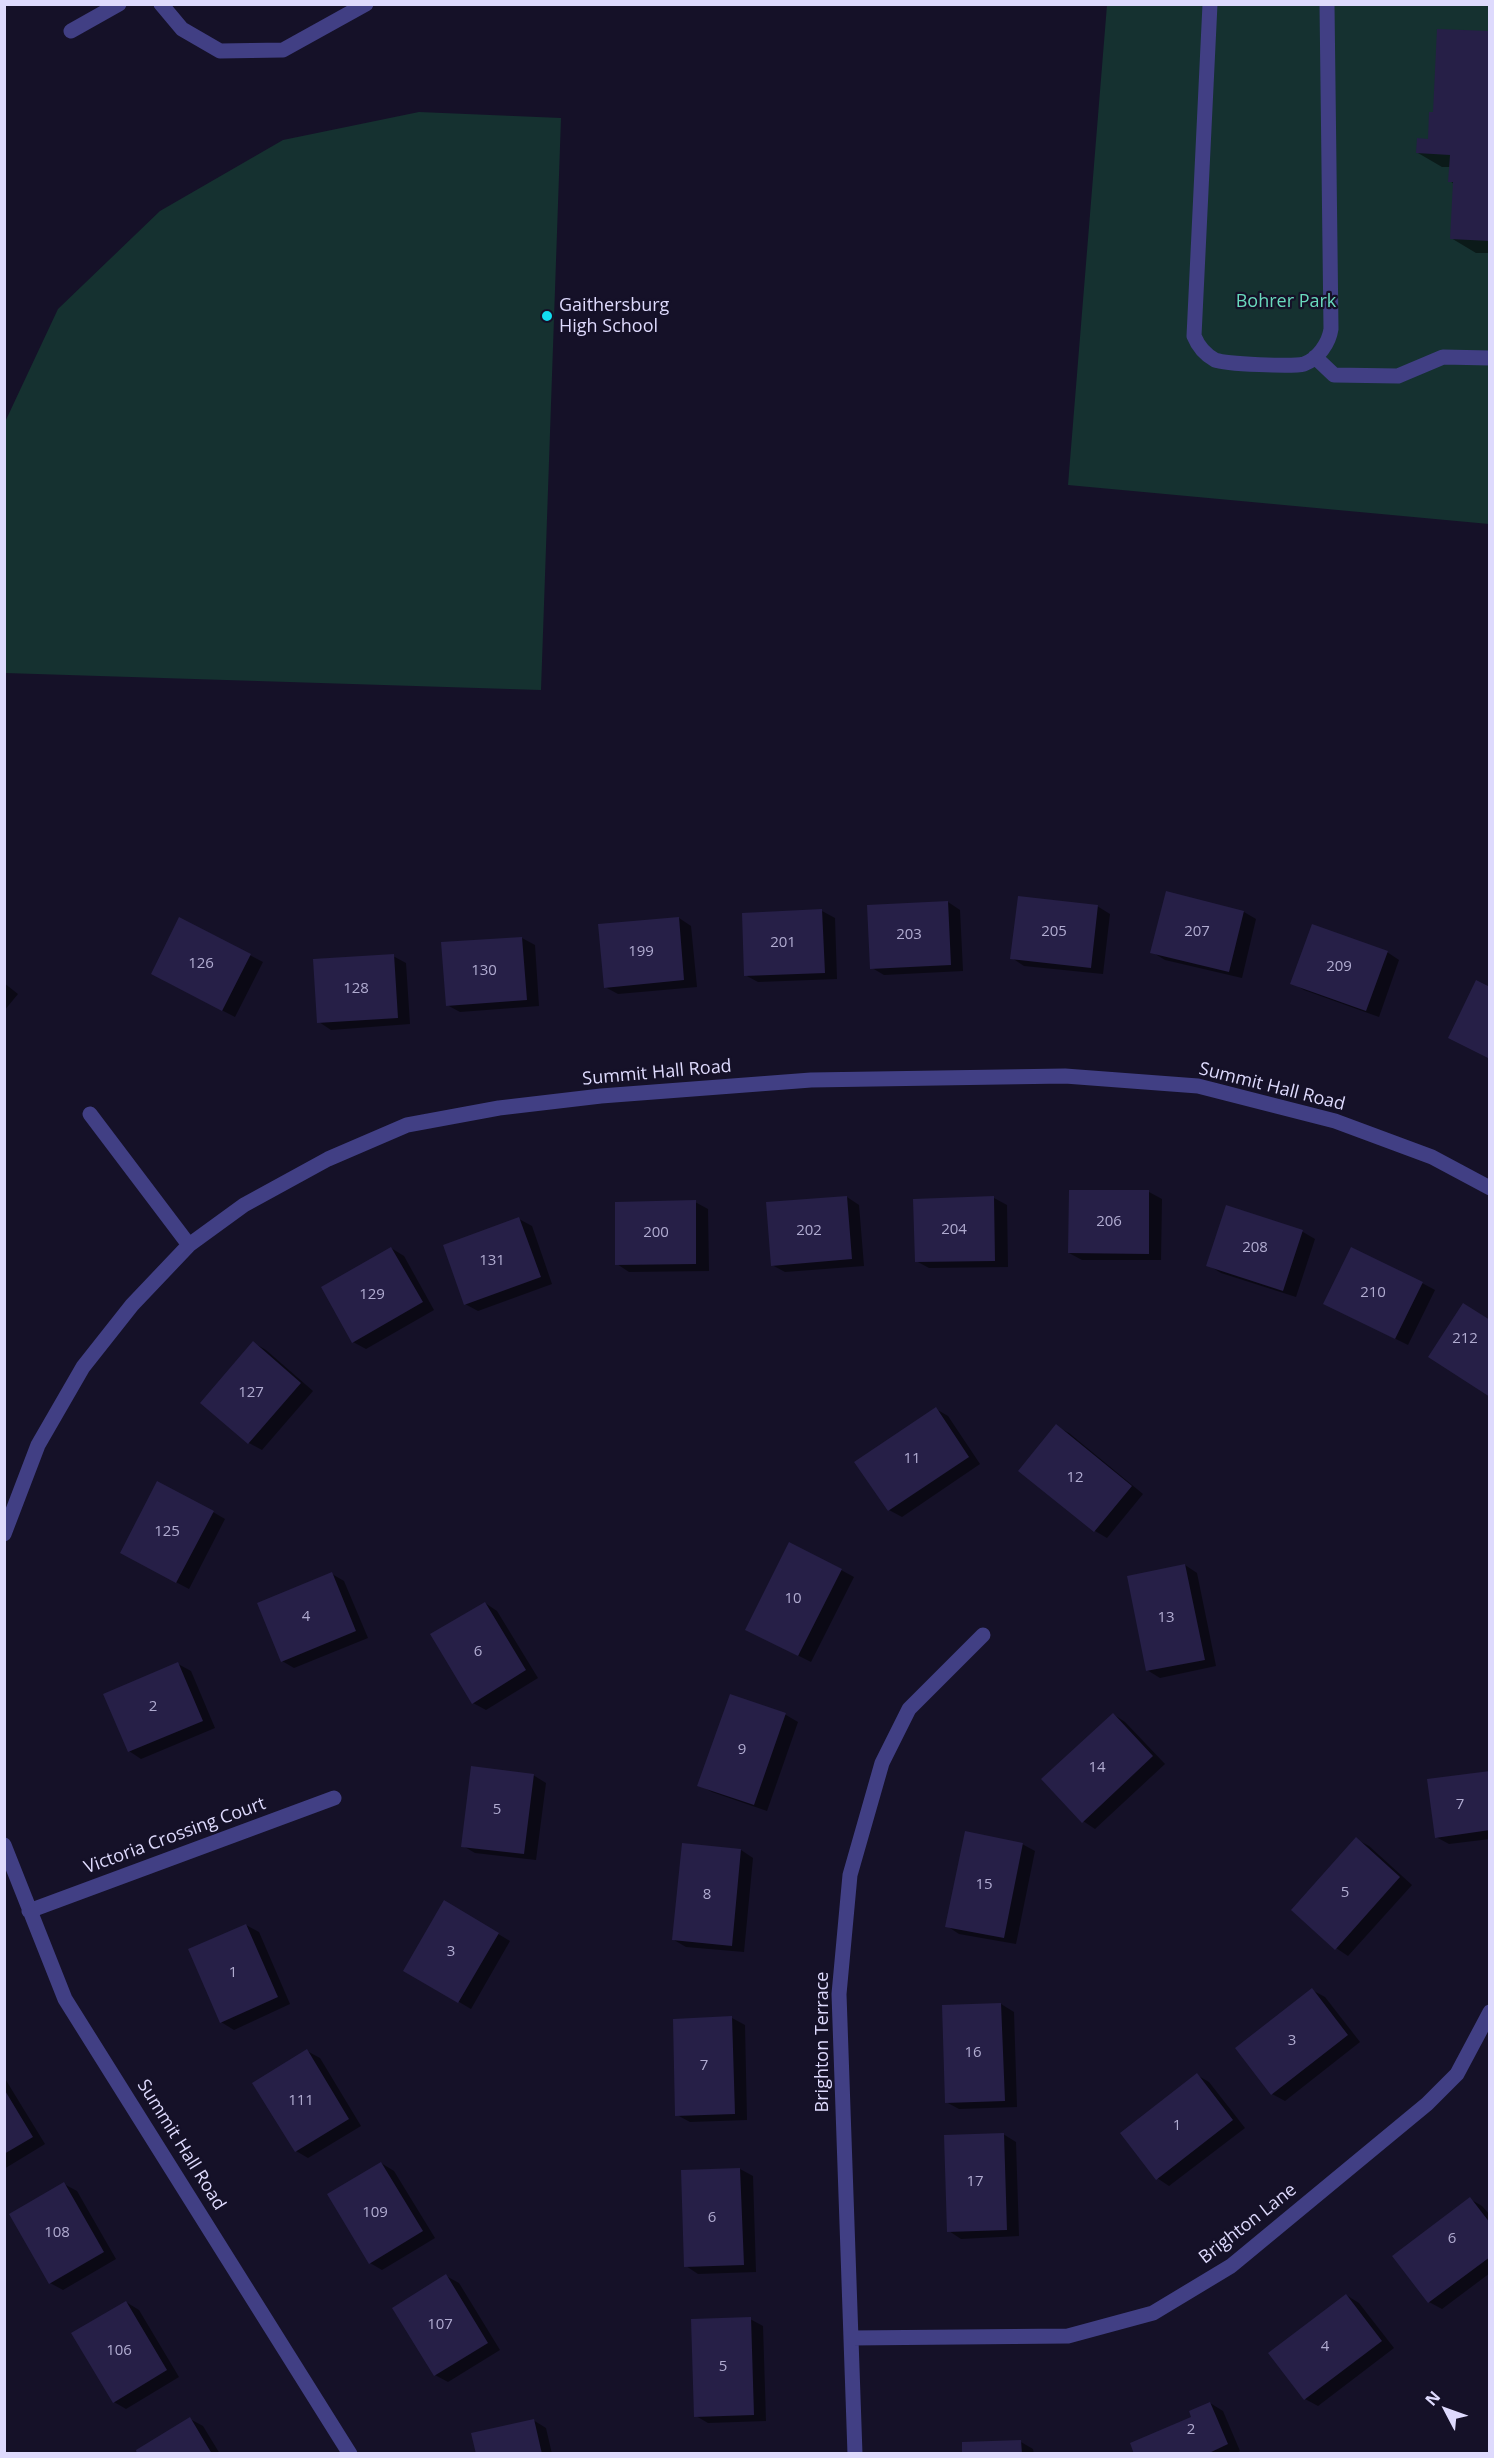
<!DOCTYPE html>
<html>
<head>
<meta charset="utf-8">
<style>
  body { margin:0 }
  #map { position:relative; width:1494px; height:2458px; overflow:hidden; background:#151128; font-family:"Open Sans",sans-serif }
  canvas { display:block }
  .frame { position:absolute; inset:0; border:6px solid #dedafd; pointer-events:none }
  .north { position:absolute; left:1416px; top:2380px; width:60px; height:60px; -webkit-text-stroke:4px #151128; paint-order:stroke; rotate:311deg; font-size:16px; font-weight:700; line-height:24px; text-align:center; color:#dedafd }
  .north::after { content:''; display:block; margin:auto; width:21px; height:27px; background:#dedafd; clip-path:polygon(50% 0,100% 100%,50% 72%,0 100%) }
</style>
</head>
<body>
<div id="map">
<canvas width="1494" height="2458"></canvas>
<div class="frame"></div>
<div class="north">N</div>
</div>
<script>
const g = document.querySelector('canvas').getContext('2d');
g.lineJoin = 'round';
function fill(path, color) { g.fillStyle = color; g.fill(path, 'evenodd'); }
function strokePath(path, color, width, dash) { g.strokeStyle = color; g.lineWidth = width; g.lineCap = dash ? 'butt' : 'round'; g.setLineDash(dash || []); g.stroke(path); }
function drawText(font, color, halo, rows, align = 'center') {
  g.font = font + ' "Open Sans",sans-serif'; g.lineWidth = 4.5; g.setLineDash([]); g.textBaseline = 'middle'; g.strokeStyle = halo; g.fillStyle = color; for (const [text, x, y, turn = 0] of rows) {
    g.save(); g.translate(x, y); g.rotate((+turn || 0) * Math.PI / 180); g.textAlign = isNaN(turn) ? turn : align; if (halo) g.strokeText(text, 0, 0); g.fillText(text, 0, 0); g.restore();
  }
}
const green = new Path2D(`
  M1107 5H1489V524L1068 485Z
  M419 112 561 118 541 690 5 673V422L58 309 160 211 283 140Z`);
const shadow = new Path2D(`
  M1490 33V253H1476L1451 238 1454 184 1450 181 1451 167H1442L1418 153 1429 141 1434 113Z
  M1167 893 1244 912 1256 919 1242 978 1165 960 1152 952Z
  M948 902 960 910 963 971 884 975 872 968Z
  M1097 906 1110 914 1103 974 1024 966 1012 958Z
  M822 911 835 918 837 979 758 982 745 975Z
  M679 918 691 926 697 987 618 994 605 987Z
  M180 919 263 962 235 1017 165 981Z
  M522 938 535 945 539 1006 460 1012 447 1005 443 944Z
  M1387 952 1399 960 1379 1017 1304 990 1292 983Z
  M393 956 406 963 410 1024 331 1030 319 1022Z
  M4 983 18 994 4 1011Z
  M1149 1192 1162 1199 1161 1260H1082L1069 1253Z
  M847 1197 859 1205 864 1266 785 1272 772 1265Z
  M994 1198 1007 1205 1008 1267 929 1268 916 1261Z
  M695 1202 708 1209 709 1271 629 1272 617 1264Z
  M1227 1207 1303 1232 1315 1239 1296 1297 1221 1273 1208 1265Z
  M519 1219 532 1226 552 1284 478 1311 465 1304Z
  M391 1248 404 1256 434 1310 366 1349 353 1342Z
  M1422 1283 1435 1290 1408 1345 1337 1310Z
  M254 1343 266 1350 313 1391 262 1450 249 1443 202 1403Z
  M936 1409 948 1416 980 1464 902 1517 889 1510Z
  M1056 1426 1069 1433 1143 1494 1107 1538 1095 1531Z
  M213 1512 225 1519 189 1589 134 1560Z
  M1185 1565 1197 1573 1216 1666 1160 1678 1147 1670Z
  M841 1570 854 1577 811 1662 759 1636Z
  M332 1574 344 1581 368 1638 294 1668 282 1661Z
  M485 1603 497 1611 538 1678 486 1710 473 1703Z
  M178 1664 191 1671 215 1728 141 1759 129 1751Z
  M731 1695 786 1715 798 1722 767 1811 712 1792 699 1785Z
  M1113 1714 1125 1722 1165 1764 1095 1829 1083 1821Z
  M1490 1772V1839L1449 1844 1436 1837Z
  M533 1775 546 1783 536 1860 475 1853 463 1846Z
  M1356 1839 1369 1846 1412 1885 1348 1956 1336 1948Z
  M1022 1844 1035 1851 1016 1944 959 1934 947 1926Z
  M684 1845 741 1850 753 1858 744 1952 686 1947 674 1940Z
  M444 1902 510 1941 471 2009 405 1970Z
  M246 1925 259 1932 290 2004 234 2030 221 2022Z
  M1312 1990 1325 1997 1360 2042 1285 2101 1272 2094Z
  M1001 2004 1014 2012 1017 2107 959 2109 946 2102Z
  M732 2018 745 2025 747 2120 690 2122 677 2115 674 2020Z
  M307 2051 320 2058 361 2126 308 2158 296 2151Z
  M1197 2075 1209 2082 1245 2128 1169 2186 1157 2178Z
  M4 2077 45 2144 4 2169Z
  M1003 2134 1016 2142 1019 2236 961 2239 949 2231Z
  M381 2163 394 2171 435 2238 382 2270 370 2263Z
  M740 2169 753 2176 756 2272 698 2274 686 2266Z
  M64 2184 77 2191 116 2259 63 2290 50 2283Z
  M1470 2199 1482 2206 1490 2215V2273L1442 2309 1429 2302 1394 2257Z
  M446 2276 459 2283 500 2350 448 2382 435 2375 394 2308Z
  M1346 2295 1359 2303 1394 2348 1318 2406 1305 2399 1271 2353Z
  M126 2302 139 2310 179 2377 126 2409 114 2402Z
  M750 2319 763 2326 766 2421 708 2423 696 2416Z
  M1210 2403 1223 2411 1240 2451 1235 2454H1136L1193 2418Z
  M190 2419 203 2426 220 2454H139Z
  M533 2420 546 2428 552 2454H478Z
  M1021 2442 1033 2449 1034 2454H964Z`);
const building = new Path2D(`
  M1437 29 1490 31V241L1450 239 1453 182H1448L1450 155 1416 153 1417 138 1428 139 1429 112H1433Z
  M1166 891 1244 911 1229 972 1150 953Z
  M1018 896 1098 905 1091 968 1010 959Z
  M948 901 951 965 870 969 867 905Z
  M822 909 825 973 744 976 742 913Z
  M179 917 251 954 222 1011 151 974Z
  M679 917 684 980 604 988 598 924Z
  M1312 924 1388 951 1366 1011 1290 984Z
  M522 937 527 1000 446 1006 441 942Z
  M394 954 398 1018 317 1023 313 959Z
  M1476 980 1490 987V1059L1448 1038Z
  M1069 1190H1149V1254L1068 1253Z
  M847 1196 852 1259 771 1266 766 1202Z
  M994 1196 995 1261 915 1262 913 1199Z
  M696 1200V1264L615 1265V1202Z
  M1226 1205 1303 1230 1283 1291 1206 1266Z
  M519 1217 541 1277 464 1305 443 1245Z
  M391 1247 423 1302 352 1343 321 1287Z
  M1351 1247 1423 1282 1395 1339 1323 1304Z
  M1463 1303 1490 1320V1397L1428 1357Z
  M253 1341 301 1383 248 1444 200 1403Z
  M936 1407 969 1457 888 1511 854 1462Z
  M1056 1424 1132 1486 1094 1532 1018 1471Z
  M157 1481 214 1511 176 1583 120 1553Z
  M789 1542 842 1569 798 1656 745 1630Z
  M1185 1564 1205 1660 1146 1671 1127 1576Z
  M332 1572 356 1631 281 1662 257 1603Z
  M485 1602 526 1670 472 1704 430 1634Z
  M178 1662 203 1721 128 1752 103 1694Z
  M730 1694 786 1713 754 1805 697 1786Z
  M1113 1713 1153 1756 1082 1823 1041 1779Z
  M471 1766 534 1774 524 1854 461 1847Z
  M1490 1771V1830L1435 1838 1427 1779Z
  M965 1831 1023 1843 1004 1938 945 1927Z
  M1356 1837 1400 1877 1335 1950 1291 1910Z
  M682 1843 741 1849 732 1946 672 1940Z
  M444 1900 499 1933 458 2003 403 1971Z
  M246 1924 278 1997 220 2023 188 1949Z
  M1312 1988 1348 2035 1271 2095 1235 2048Z
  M1001 2003 1005 2101 945 2103 942 2005Z
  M732 2016 735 2114 675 2116 673 2019Z
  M307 2049 349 2119 295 2152 252 2083Z
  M1197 2073 1233 2120 1156 2180 1120 2133Z
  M4 2089 33 2137 4 2154Z
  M1004 2133 1007 2230 947 2232 944 2135Z
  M381 2162 423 2231 369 2264 327 2194Z
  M740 2168 744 2265 684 2267 681 2170Z
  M64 2182 104 2252 49 2284 9 2214Z
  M1470 2197 1490 2223V2257L1428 2303 1392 2256Z
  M446 2274 488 2343 434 2376 392 2308Z
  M1346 2294 1382 2341 1304 2400 1268 2353Z
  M126 2301 167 2370 113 2403 71 2333Z
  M751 2317 754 2415 694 2417 691 2319Z
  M1210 2402 1228 2444 1207 2454H1134L1130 2443 1191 2417 1189 2411Z
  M190 2417 212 2454H137L136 2450Z
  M534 2419 542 2454H476L471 2433Z
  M1021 2440 1022 2454H962V2442Z`);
const minor = new Path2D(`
  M161 4 182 29 220 51 283 50 366 4
  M1210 4 1194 336C1198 346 1206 355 1215 360 1225 364 1293 367 1304 364 1318 359 1329 343 1331 329L1327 4
  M71 31 119 4
  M1315 357 1334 375 1398 376 1443 357 1490 358
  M90 1114 189 1245
  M4 1534 38 1445 83 1367 132 1305 189 1245 244 1205 328 1159 407 1125 499 1108 601 1096 811 1080 1065 1076 1198 1086 1335 1121 1432 1157 1490 1188
  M4 1845 65 1999 350 2454
  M29 1911 334 1798
  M851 2338 1068 2336 1153 2313 1231 2266 1427 2104 1457 2074 1490 2012
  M855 2454 839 1994 850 1875 882 1763 909 1709 983 1635`);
const markers = [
  [547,316,6,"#12ddf1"]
];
const numberNames = [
  ["205",1054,932],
  ["207",1197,932],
  ["203",909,935],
  ["201",783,943],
  ["199",641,952],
  ["126",201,964],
  ["209",1339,967],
  ["130",484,971],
  ["128",356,989],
  ["206",1109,1222],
  ["204",954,1230],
  ["202",809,1231],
  ["200",656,1233],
  ["208",1255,1248],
  ["131",492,1261],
  ["210",1373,1293],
  ["129",372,1295],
  ["212",1465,1339],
  ["127",251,1393],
  ["11",912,1459],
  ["12",1075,1478],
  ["125",167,1532],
  ["10",793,1599],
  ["4",306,1617],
  ["13",1166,1618],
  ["6",478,1652],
  ["2",153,1707],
  ["9",742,1750],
  ["14",1097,1768],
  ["7",1460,1805],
  ["5",497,1810],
  ["15",984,1885],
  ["5",1345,1893],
  ["8",707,1895],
  ["3",451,1952],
  ["1",233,1973],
  ["3",1292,2041],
  ["16",973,2053],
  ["7",704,2066],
  ["111",301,2101],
  ["1",1177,2126],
  ["17",975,2182],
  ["109",375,2213],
  ["6",712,2218],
  ["108",57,2233],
  ["6",1452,2239],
  ["107",440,2325],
  ["4",1325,2347],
  ["106",119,2351],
  ["5",723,2367],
  ["2",1191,2430]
];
const parkNames = [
  ["Bohrer Park",1286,302]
];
const poiNames = [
  ["Gaithersburg",559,306],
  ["High School",559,327]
];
const streetNames = [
  ["Summit Hall Road",657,1073,-5],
  ["Summit Hall Road",1272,1087,14],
  ["Victoria Crossing Court",175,1836,-20],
  ["Brighton Terrace",823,2042,-90],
  ["Summit Hall Road",181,2145,58],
  ["Brighton Lane",1248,2224,-38]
];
fill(green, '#153130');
fill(shadow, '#0007');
fill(building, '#261f47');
strokePath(minor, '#413f84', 15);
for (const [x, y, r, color] of markers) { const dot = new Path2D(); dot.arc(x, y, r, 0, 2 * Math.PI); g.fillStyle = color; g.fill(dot); strokePath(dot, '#151128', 2); }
drawText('15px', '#b0abd0', null, numberNames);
drawText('18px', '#69dabd', '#151128', parkNames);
drawText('18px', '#dedafd', '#151128', poiNames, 'left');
drawText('18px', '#dedafd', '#151128', streetNames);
</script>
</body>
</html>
